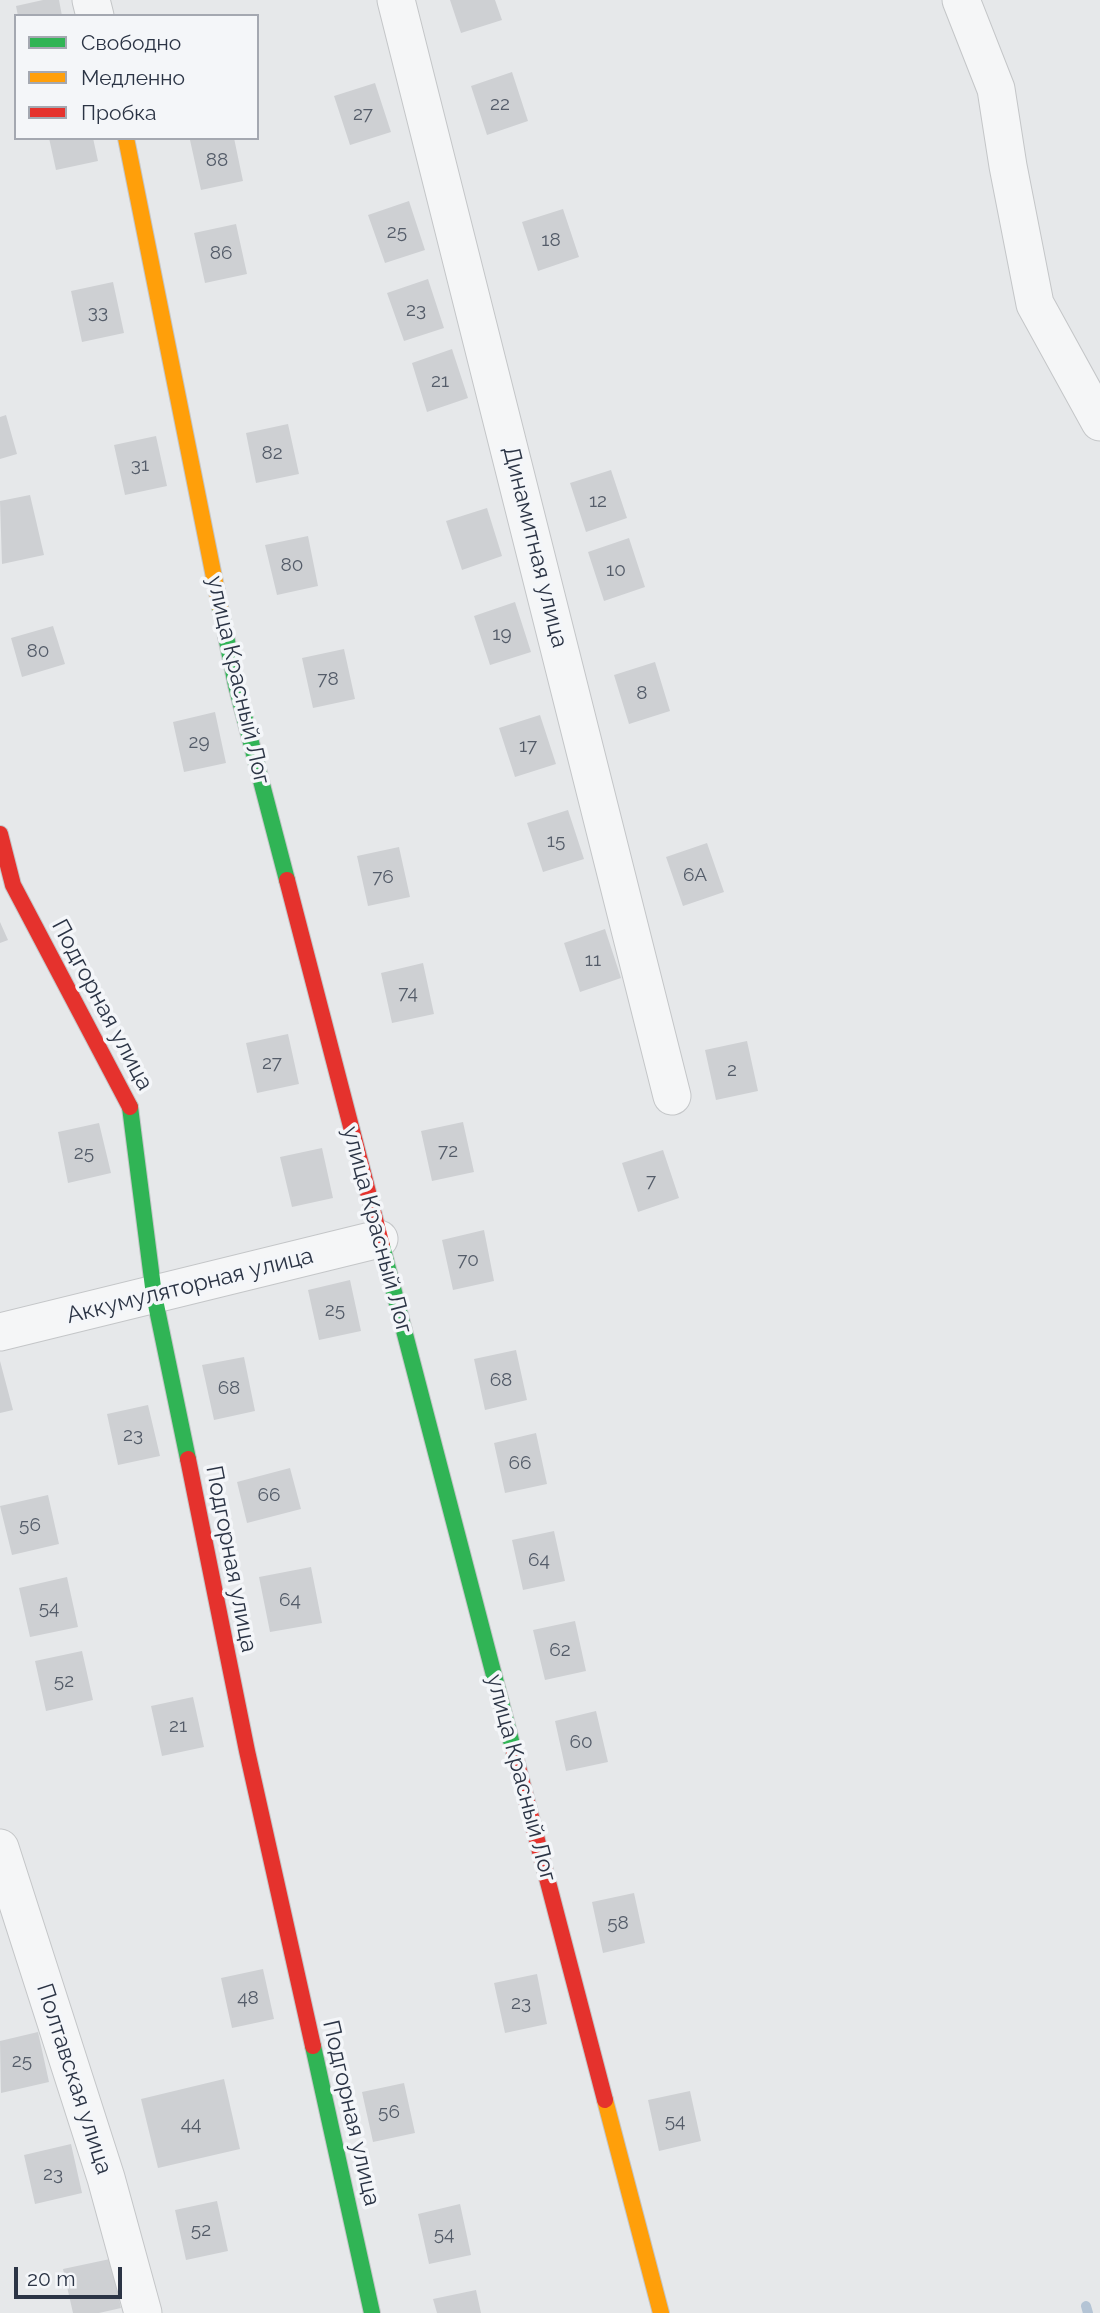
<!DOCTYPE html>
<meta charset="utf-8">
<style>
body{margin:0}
#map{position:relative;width:1100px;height:2313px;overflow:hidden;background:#e6e8ea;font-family:Raleway,sans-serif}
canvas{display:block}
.legend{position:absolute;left:14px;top:14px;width:245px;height:126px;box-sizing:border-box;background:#f4f6f9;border:2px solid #a4a8b1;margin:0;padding:9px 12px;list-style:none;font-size:21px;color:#2b3445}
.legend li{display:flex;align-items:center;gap:14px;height:35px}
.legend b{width:35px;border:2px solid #a4a8b1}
.scale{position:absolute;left:14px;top:2267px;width:108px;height:32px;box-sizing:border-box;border:4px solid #2b3445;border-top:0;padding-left:9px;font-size:21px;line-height:24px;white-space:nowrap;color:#2b3445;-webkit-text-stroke:5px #f4f6f9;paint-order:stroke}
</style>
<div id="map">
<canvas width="1100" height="2313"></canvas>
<ul class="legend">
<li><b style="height:9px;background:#30b455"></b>Свободно</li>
<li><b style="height:9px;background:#ff9f0a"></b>Медленно</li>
<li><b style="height:9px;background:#e5322d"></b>Пробка</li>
</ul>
<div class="scale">20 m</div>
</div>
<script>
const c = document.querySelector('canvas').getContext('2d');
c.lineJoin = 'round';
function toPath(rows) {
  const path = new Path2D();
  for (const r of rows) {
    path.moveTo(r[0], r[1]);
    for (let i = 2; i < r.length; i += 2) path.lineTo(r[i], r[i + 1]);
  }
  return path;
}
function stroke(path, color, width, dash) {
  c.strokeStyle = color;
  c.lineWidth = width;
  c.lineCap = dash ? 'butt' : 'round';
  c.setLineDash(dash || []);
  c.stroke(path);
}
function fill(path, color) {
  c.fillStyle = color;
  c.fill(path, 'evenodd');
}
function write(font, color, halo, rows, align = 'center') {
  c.font = font + ' Raleway,sans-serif';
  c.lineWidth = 7;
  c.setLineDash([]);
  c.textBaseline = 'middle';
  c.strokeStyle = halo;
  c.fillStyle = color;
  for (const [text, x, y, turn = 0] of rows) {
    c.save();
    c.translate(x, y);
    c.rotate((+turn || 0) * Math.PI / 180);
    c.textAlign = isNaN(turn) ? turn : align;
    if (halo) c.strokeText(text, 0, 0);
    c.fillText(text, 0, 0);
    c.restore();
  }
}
stroke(toPath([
 [1086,2306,1088,2313]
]), '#b4c4d5', 10);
fill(toPath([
 [43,0,59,0,62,16,18,16,16,6],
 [450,0,495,0,502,20,461,33],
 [512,72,528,121,487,135,471,86],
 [375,83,391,132,350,145,334,96],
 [49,138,93,138,98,161,56,170],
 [198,138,234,138,243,181,201,190,190,140],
 [409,201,425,250,385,263,368,215],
 [563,209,579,257,538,271,522,222],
 [236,224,247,274,205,283,194,233],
 [428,279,444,328,404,341,387,293],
 [113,282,124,333,82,342,71,291],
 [452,349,468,398,427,412,412,363],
 [6,415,17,454,0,459,0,417],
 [288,424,299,474,256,483,246,433],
 [156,436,167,486,125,495,114,445],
 [611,470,627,518,586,532,570,483],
 [30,495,44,555,2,564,0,501],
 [487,508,502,556,462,570,446,521],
 [308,536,318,586,277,595,265,545],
 [629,538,645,587,604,601,588,552],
 [515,602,531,652,490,665,474,616],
 [53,626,65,664,22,677,11,638],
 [344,649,355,699,313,708,302,658],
 [655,662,670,711,629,724,614,675],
 [215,712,226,763,184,772,173,722],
 [540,715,556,764,515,777,499,728],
 [568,810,584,859,543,872,527,823],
 [707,843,724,892,683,906,666,857],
 [399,847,410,897,368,906,357,856],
 [0,922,8,940,0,943],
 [605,929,621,978,580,992,564,943],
 [423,963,434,1014,392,1023,381,973],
 [288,1034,299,1084,257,1093,246,1043],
 [747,1041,758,1091,716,1100,705,1050],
 [463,1122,474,1172,432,1181,421,1131],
 [99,1123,111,1173,68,1183,58,1132],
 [322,1148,333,1198,292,1207,280,1157],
 [663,1150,679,1198,638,1212,622,1163],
 [484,1230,494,1281,453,1290,442,1240],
 [350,1280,361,1331,319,1340,308,1290],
 [516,1350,527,1400,485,1410,474,1359],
 [244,1357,255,1411,214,1420,202,1365],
 [0,1361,13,1410,0,1413],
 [148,1405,160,1456,118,1465,107,1414],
 [536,1433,547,1484,505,1493,494,1443],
 [290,1468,301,1509,247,1523,237,1482],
 [48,1495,59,1544,12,1555,0,1506],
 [554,1531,565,1581,523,1590,512,1540],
 [311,1567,322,1623,270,1632,259,1577],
 [67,1577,78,1627,30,1637,19,1588],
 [575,1621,586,1671,545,1680,533,1630],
 [82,1651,93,1700,46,1711,35,1661],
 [193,1697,204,1747,162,1756,151,1706],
 [596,1711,608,1762,566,1771,555,1721],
 [634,1893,645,1943,603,1953,592,1902],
 [263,1969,274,2019,232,2028,221,1978],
 [537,1974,547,2024,505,2033,494,1983],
 [38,2032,49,2082,1,2093,0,2041],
 [224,2079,240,2149,158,2168,141,2099],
 [404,2083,415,2133,373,2142,362,2092],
 [690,2091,701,2141,659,2151,648,2100],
 [71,2144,82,2193,35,2204,24,2155],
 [217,2201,228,2251,186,2260,175,2210],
 [460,2204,471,2255,429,2264,418,2214],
 [110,2259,121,2308,99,2313,73,2313,63,2269],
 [476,2290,481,2313,437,2313,433,2299]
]), '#ced0d3');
const street = toPath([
 [91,0,95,16],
 [396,0,672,1096],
 [961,0,996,89,1008,166,1035,304,1100,422],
 [0,1332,379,1239],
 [0,1848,106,2178,143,2313]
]);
const fast = toPath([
 [220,607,236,685,287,880],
 [130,1107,154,1295,188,1459],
 [382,1246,514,1752],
 [313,2046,372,2313]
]);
const slow = toPath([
 [126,138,220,607],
 [605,2100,661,2313]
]);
const jam = toPath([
 [0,834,13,885,130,1107],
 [287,880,382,1246],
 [188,1459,247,1751,313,2046],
 [514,1752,605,2100]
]);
stroke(street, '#c4c6c8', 39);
stroke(fast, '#c4c6c8', 18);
stroke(slow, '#c4c6c8', 18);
stroke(jam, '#c4c6c8', 18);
stroke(street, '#f5f6f7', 37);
stroke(fast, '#30b455', 16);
stroke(slow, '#ff9f0a', 16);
stroke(jam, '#e5322d', 16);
write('19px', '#545c69', null, [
 ["22",500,104],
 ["27",363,114],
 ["88",217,160],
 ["25",397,232],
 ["18",551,240],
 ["86",221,253],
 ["23",416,310],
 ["33",98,312],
 ["21",440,381],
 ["82",272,453],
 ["31",140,465],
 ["12",598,501],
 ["80",292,565],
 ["10",616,570],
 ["19",502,634],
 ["80",38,651],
 ["78",328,679],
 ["8",642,693],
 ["29",199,742],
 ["17",528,746],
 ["15",556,841],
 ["6А",695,875],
 ["76",383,877],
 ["11",593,960],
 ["74",408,993],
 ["27",272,1063],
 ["2",732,1070],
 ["72",448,1151],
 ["25",84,1153],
 ["7",651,1181],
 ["70",468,1260],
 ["25",335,1310],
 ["68",501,1380],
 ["68",229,1388],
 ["23",133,1435],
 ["66",520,1463],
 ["66",269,1495],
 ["56",30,1525],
 ["64",539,1560],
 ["64",290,1600],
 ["54",49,1608],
 ["62",560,1650],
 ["52",64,1681],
 ["21",178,1726],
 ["60",581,1742],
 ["58",618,1923],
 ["48",248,1998],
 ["23",521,2003],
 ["25",22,2061],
 ["56",389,2112],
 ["54",675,2121],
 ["44",191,2124],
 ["23",53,2174],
 ["52",201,2230],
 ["54",444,2234]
]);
write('23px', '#2b3445', '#f4f6f9', [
 ["Динамитная улица",535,547,76],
 ["улица Красный Лог",238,680,77],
 ["Подгорная улица",102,1005,62],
 ["улица Красный Лог",377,1230,75],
 ["Аккумуляторная улица",190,1286,-14],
 ["Подгорная улица",231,1559,79],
 ["улица Красный Лог",521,1778,75],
 ["Полтавская улица",74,2079,72],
 ["Подгорная улица",351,2113,77]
]);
</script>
